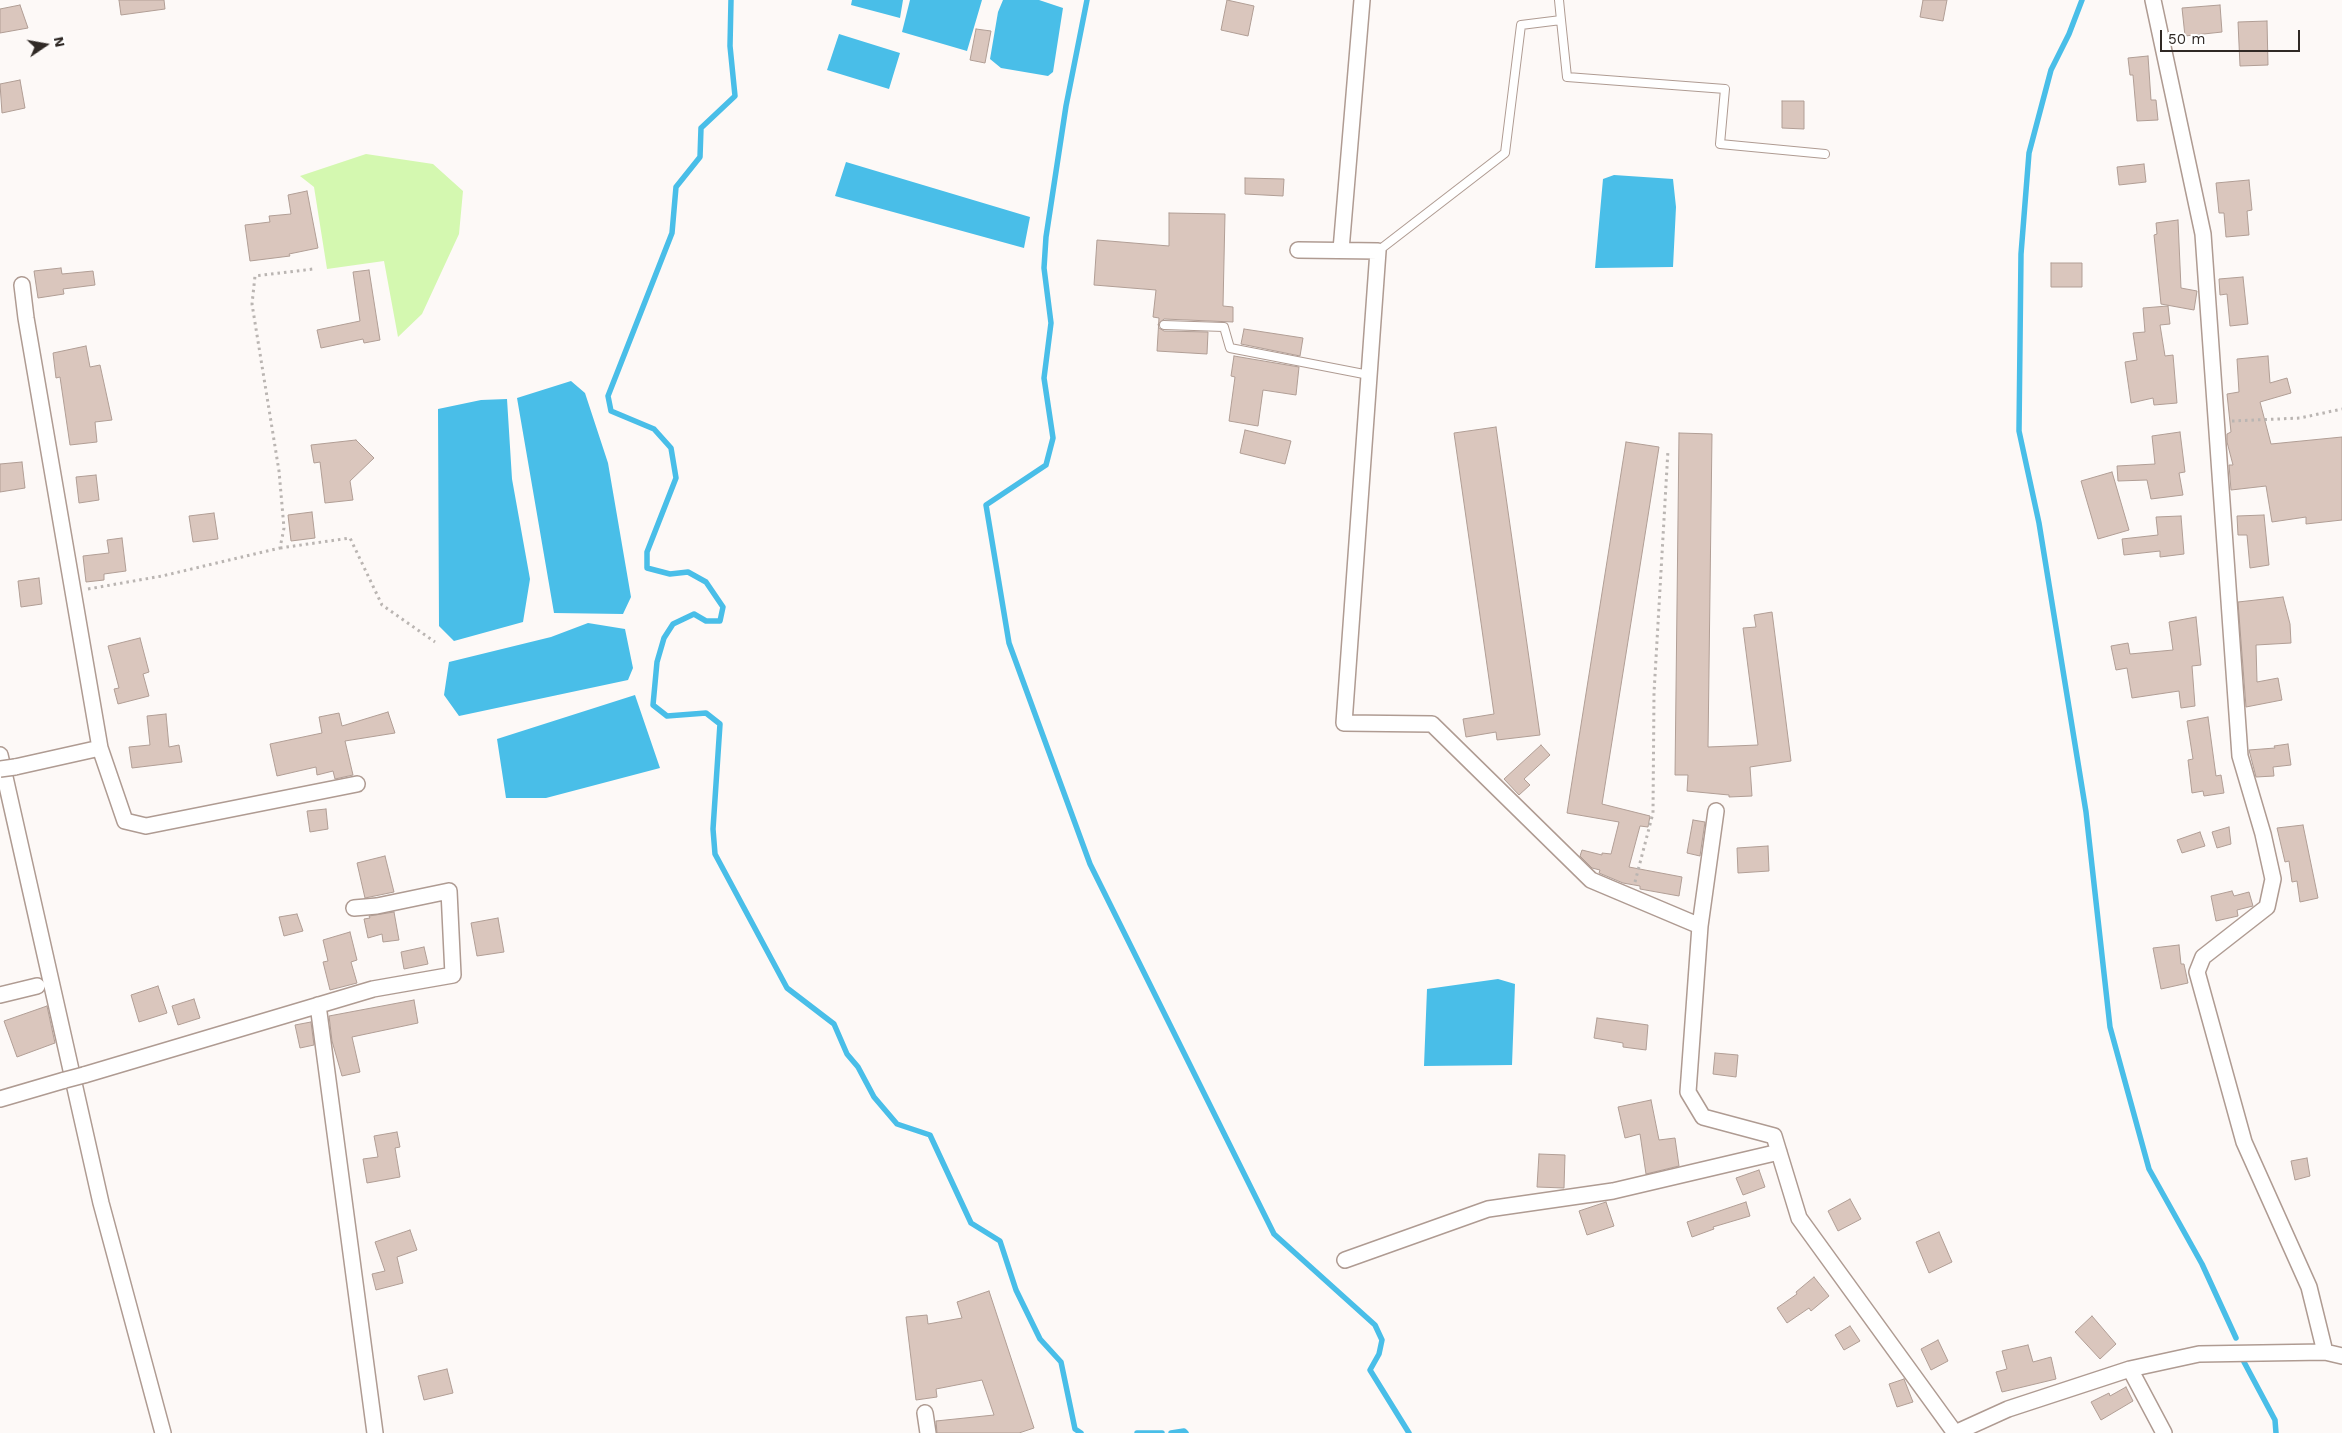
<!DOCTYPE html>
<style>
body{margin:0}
#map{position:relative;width:2342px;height:1433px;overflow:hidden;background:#fdf9f7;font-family:"Work Sans",sans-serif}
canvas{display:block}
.north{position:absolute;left:20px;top:20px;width:50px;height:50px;-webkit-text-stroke:4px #fff;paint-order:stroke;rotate:78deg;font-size:14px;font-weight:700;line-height:20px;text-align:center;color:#302925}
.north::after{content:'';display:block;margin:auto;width:18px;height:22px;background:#302925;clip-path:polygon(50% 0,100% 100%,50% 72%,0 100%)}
.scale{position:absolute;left:2160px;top:30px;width:140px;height:22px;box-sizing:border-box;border:2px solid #302925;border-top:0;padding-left:6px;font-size:15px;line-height:18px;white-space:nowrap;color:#302925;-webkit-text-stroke:4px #fff;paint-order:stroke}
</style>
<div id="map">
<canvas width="2342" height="1433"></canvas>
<div class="north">N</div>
<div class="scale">50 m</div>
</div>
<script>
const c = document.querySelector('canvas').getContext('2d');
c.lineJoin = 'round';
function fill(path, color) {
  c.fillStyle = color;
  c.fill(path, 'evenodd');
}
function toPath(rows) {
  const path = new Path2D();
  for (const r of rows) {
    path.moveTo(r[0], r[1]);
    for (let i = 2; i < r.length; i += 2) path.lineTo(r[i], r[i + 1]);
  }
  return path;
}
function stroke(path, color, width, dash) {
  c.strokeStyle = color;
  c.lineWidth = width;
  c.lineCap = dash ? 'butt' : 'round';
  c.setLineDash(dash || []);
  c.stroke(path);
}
fill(toPath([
 [366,154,433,164,463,191,459,234,422,314,398,337,384,261,327,269,314,187,300,176]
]), '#d4f8b0');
fill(toPath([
 [852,0,903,0,900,18,851,5],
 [910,0,982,0,967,51,902,32],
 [1003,0,1039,0,1063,8,1053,72,1048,76,1001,68,990,59,998,12],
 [839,34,900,53,889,89,827,70],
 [846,162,1030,217,1024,248,835,196],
 [1614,175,1673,179,1676,207,1673,267,1595,268,1603,179],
 [571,381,585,393,608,463,631,597,623,614,554,613,517,398],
 [507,399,512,479,530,579,523,622,454,641,439,626,438,409,481,400],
 [588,623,625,629,633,668,628,680,459,716,444,695,449,662,551,637],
 [635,695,660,768,546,798,506,798,497,739],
 [1498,979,1515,984,1512,1065,1424,1066,1427,989]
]), '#49bee8');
stroke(toPath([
 [731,0,730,46,735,96,701,128,700,157,676,187,672,233,608,396,611,411,654,429,671,448,676,478,647,552,647,568,670,574,688,572,706,582,723,607,720,621,706,621,694,614,673,624,664,638,657,662,653,705,667,716,706,713,720,724,713,829,715,854,787,988,834,1024,847,1054,858,1067,874,1097,897,1124,930,1135,971,1223,1000,1241,1016,1290,1040,1339,1061,1362,1075,1429,1081,1433],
 [1087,0,1066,106,1046,237,1044,268,1051,323,1044,378,1053,438,1046,465,986,505,1009,643,1090,864,1274,1234,1375,1325,1382,1340,1379,1354,1370,1370,1409,1433],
 [2082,0,2069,34,2051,70,2029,153,2021,254,2019,431,2039,523,2086,812,2110,1027,2149,1169,2202,1264,2236,1338],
 [2244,1362,2275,1420,2276,1433],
 [1137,1433,1162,1433],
 [1171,1433,1184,1431,1186,1433]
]), '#49bee8', 5.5);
const building = toPath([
 [119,0,164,0,165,9,121,15,119,0],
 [1227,0,1254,6,1248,36,1221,30,1227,0],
 [1923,0,1947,0,1943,21,1920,17,1923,0],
 [20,5,28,28,0,33,0,9,20,5],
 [2220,5,2222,32,2185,36,2182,8,2220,5],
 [2267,21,2268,65,2240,66,2238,22,2267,21],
 [976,29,991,31,985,63,970,60,976,29],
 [2148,56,2151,100,2156,100,2158,120,2137,121,2133,75,2130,75,2128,58,2148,56],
 [20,80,25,108,2,113,0,84,20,80],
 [1782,101,1804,101,1804,129,1782,128,1782,101],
 [2144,164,2146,182,2119,185,2117,167,2144,164],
 [1245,178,1284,179,1283,196,1245,194,1245,178],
 [2249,180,2252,210,2247,211,2249,235,2226,237,2224,213,2219,213,2216,183,2249,180],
 [307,191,318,248,289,254,290,256,250,261,245,225,270,222,269,216,291,214,288,195,307,191],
 [1169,213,1225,214,1223,306,1233,307,1233,322,1164,319,1158,324,1159,328,1164,331,1208,332,1207,354,1157,351,1159,318,1153,317,1156,290,1094,285,1097,240,1169,246,1169,213],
 [2178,220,2181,288,2197,291,2194,310,2161,304,2154,235,2157,234,2156,223,2178,220],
 [2051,263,2082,263,2082,287,2051,287,2051,263],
 [61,268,62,274,93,271,95,285,63,289,64,294,38,298,34,271,61,268],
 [369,270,380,340,364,343,363,339,321,348,317,330,360,321,353,272,369,270],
 [2243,277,2248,324,2230,326,2227,294,2220,295,2219,279,2243,277],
 [2168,306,2170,324,2160,325,2165,356,2173,355,2177,403,2154,405,2153,398,2131,403,2125,362,2137,360,2133,333,2145,332,2143,308,2168,306],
 [1244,329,1303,338,1300,356,1241,344,1244,329],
 [86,346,90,367,100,365,112,420,95,422,97,442,70,445,60,377,56,378,53,353,86,346],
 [1234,356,1299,367,1296,395,1263,390,1258,426,1229,421,1235,377,1231,376,1234,356],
 [2268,356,2270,383,2287,378,2291,393,2260,402,2271,444,2342,437,2342,520,2306,524,2306,517,2272,522,2266,486,2231,490,2229,465,2233,465,2227,442,2227,434,2231,432,2227,394,2239,392,2237,359,2268,356],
 [1496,427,1540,735,1497,740,1496,732,1466,737,1463,719,1494,714,1454,433,1496,427],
 [1245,430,1291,441,1285,464,1240,453,1245,430],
 [2180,432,2185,472,2179,473,2183,495,2151,499,2147,480,2118,481,2117,466,2155,464,2152,436,2180,432],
 [1679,433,1712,434,1708,747,1758,745,1743,628,1756,627,1754,615,1772,612,1791,761,1750,767,1752,796,1729,797,1729,795,1687,791,1688,775,1675,775,1679,433],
 [356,440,374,458,350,481,353,500,325,503,320,462,314,463,311,445,356,440],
 [1626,442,1659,447,1602,804,1650,816,1648,827,1640,826,1629,867,1682,877,1679,896,1640,889,1640,886,1623,883,1599,873,1600,870,1592,868,1580,856,1582,850,1602,855,1602,853,1611,854,1619,822,1567,813,1626,442],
 [22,462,25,488,0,492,0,464,22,462],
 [2112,472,2129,530,2098,539,2081,481,2112,472],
 [96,475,99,500,79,503,76,477,96,475],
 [312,512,315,538,291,541,288,515,312,512],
 [214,513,218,539,193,542,189,516,214,513],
 [2264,515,2269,565,2250,568,2247,535,2238,535,2237,516,2264,515],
 [2181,516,2184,554,2160,557,2160,551,2124,555,2122,539,2158,535,2156,517,2181,516],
 [122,538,126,571,104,574,104,580,86,582,83,556,109,553,107,540,122,538],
 [39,578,42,604,21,607,18,581,39,578],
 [2283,597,2290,624,2291,643,2256,645,2257,682,2278,678,2282,700,2246,707,2238,602,2283,597],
 [2196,617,2201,665,2192,666,2195,706,2181,708,2179,691,2132,698,2127,668,2116,670,2111,646,2128,643,2130,654,2173,650,2169,622,2196,617],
 [140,638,149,672,143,674,149,696,118,704,114,689,119,688,108,646,140,638],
 [388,712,395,733,345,741,353,775,335,779,333,771,317,775,316,767,277,776,270,744,322,733,319,717,339,713,342,726,388,712],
 [166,714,169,747,179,745,182,762,132,768,129,747,150,745,147,716,166,714],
 [2208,717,2216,776,2221,775,2224,793,2204,796,2203,791,2192,793,2188,760,2193,759,2187,721,2208,717],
 [2288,744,2291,765,2273,767,2274,776,2256,777,2249,750,2275,748,2274,746,2288,744],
 [1541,745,1550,755,1524,779,1530,785,1519,795,1504,779,1541,745],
 [326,809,328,829,310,832,307,811,326,809],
 [1693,820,1705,822,1700,856,1687,853,1693,820],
 [2303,825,2318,898,2300,902,2297,881,2292,882,2289,861,2285,862,2277,828,2303,825],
 [2229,827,2231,844,2217,848,2212,832,2229,827],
 [2200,832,2205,846,2182,853,2177,840,2200,832],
 [1768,846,1769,871,1738,873,1737,848,1768,846],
 [385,856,394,892,365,898,357,863,385,856],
 [2232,891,2234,896,2249,892,2253,906,2237,910,2238,916,2216,921,2211,896,2232,891],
 [394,912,399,940,383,942,382,934,368,938,364,919,370,918,369,916,394,912],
 [297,914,303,931,284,936,279,917,297,914],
 [498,918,504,952,477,956,471,923,498,918],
 [350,932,357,960,351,962,357,983,330,990,323,962,328,961,323,940,350,932],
 [2179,945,2181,964,2184,964,2188,983,2161,989,2153,948,2179,945],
 [424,947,428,964,404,969,401,952,424,947],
 [158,986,167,1013,139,1022,131,995,158,986],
 [194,999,200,1018,178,1025,172,1006,194,999],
 [414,1000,418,1023,352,1037,360,1072,342,1076,332,1041,329,1016,414,1000],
 [47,1006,55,1043,17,1057,4,1021,47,1006],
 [1597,1018,1648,1025,1646,1050,1623,1047,1623,1043,1594,1038,1597,1018],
 [311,1022,314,1045,300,1048,295,1025,311,1022],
 [1715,1053,1738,1055,1736,1077,1713,1074,1715,1053],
 [1651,1100,1659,1140,1675,1138,1679,1166,1646,1174,1640,1134,1625,1138,1618,1107,1651,1100],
 [397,1132,400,1147,395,1148,400,1177,367,1183,363,1159,378,1157,374,1136,397,1132],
 [1539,1154,1565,1155,1564,1188,1537,1187,1539,1154],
 [2307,1158,2310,1176,2295,1180,2291,1161,2307,1158],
 [1759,1170,1765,1187,1743,1195,1736,1178,1759,1170],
 [1850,1199,1861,1219,1838,1231,1828,1211,1850,1199],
 [1606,1202,1614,1226,1587,1235,1579,1211,1606,1202],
 [1746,1202,1750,1216,1713,1227,1714,1229,1692,1237,1687,1222,1746,1202],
 [410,1230,417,1250,397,1257,403,1283,376,1290,372,1274,385,1271,375,1242,410,1230],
 [1939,1232,1952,1262,1929,1273,1916,1242,1939,1232],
 [1814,1277,1829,1296,1811,1311,1809,1308,1787,1323,1777,1308,1797,1294,1796,1292,1814,1277],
 [989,1291,1034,1428,1019,1433,937,1433,936,1421,994,1415,982,1380,936,1389,937,1397,916,1400,906,1317,927,1315,928,1324,962,1318,957,1302,989,1291],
 [2092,1316,2116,1344,2100,1359,2075,1332,2092,1316],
 [1850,1326,1860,1341,1844,1350,1835,1335,1850,1326],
 [1938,1340,1948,1361,1931,1370,1921,1349,1938,1340],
 [2028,1345,2033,1362,2051,1357,2056,1379,2002,1392,1996,1372,2007,1369,2002,1351,2028,1345],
 [447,1369,453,1393,424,1400,418,1376,447,1369],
 [1904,1379,1913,1402,1897,1407,1889,1384,1904,1379],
 [2126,1387,2133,1401,2101,1420,2091,1402,2109,1393,2110,1396,2126,1387]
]);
fill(building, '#dac6bd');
stroke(building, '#b19e95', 1);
const lane = toPath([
 [1561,20,1567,77,1725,89,1720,144,1825,154],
 [1378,251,1505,153,1521,25,1561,20,1559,0],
 [1164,325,1224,327,1230,348,1369,375]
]);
const street = toPath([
 [2153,0,2203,234,2240,756,2263,834,2273,879,2267,907,2203,957,2197,972,2244,1142,2309,1287,2325,1352],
 [1298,250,1378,251,1344,723,1432,724,1591,880,1700,926],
 [1341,250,1362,0],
 [100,748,125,821,146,826,357,784],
 [0,755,101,1203,163,1433],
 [15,767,100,748,26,318,22,285],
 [1716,811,1700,926,1688,1092,1703,1117,1774,1136,1799,1218,1955,1433],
 [0,995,37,986],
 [318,1005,375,1433],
 [84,1075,373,989,453,975,449,891,377,906,354,908],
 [0,1099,65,1080],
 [1345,1260,1488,1209,1613,1191,1779,1152],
 [2130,1369,2164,1433],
 [925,1413,928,1433],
 [1955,1433,2008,1409,2130,1369,2199,1354,2325,1352,2342,1356]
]);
stroke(lane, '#af9b92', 10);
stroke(street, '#af9b92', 18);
stroke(toPath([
 [2232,421,2300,418,2342,409],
 [280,548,350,538,382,605,435,642],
 [88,589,162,576,280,548,284,528,279,471,252,304,255,276,313,269],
 [1635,882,1653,813,1654,693,1668,450]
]), '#bab5b2', 3, [2.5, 4]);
stroke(lane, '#fff', 8);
stroke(street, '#fff', 15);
const streetBridge = toPath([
 [0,769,15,767],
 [65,1080,84,1075]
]);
stroke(streetBridge, '#af9b92', 18, []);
stroke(streetBridge, '#fff', 15);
</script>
